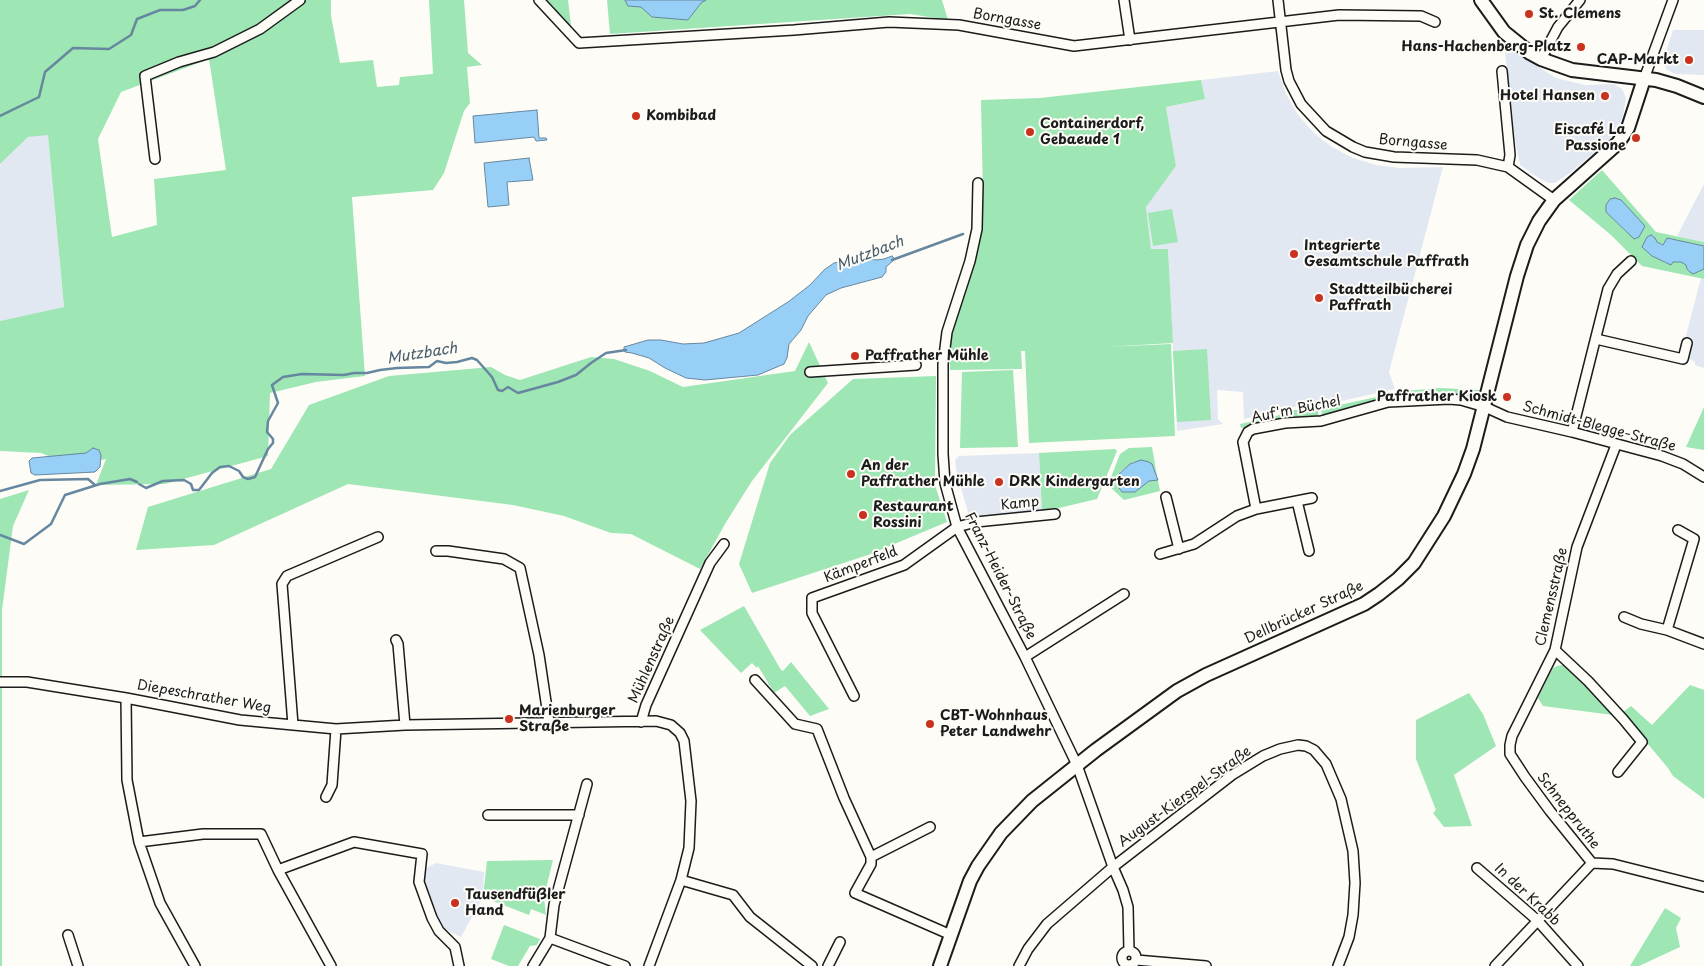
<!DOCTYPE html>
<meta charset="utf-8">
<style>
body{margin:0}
canvas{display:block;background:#fdfcf7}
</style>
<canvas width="1704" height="966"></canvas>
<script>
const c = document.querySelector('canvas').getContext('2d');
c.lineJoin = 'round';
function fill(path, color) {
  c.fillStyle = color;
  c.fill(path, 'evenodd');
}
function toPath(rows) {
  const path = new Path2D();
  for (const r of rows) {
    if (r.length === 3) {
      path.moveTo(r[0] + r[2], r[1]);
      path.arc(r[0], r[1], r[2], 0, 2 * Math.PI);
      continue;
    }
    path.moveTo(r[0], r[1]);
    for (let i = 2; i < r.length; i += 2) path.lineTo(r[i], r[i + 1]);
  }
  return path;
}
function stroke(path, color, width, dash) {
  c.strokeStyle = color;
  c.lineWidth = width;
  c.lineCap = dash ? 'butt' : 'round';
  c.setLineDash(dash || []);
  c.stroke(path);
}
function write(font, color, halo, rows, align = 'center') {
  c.font = font + ' "Playpen Sans",sans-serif';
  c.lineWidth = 4;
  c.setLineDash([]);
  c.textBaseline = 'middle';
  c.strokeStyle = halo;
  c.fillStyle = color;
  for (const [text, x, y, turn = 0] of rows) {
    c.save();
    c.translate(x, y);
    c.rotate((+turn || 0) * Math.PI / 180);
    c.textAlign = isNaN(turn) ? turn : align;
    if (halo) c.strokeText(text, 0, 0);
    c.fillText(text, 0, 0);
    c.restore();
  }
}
fill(toPath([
 [1673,30,1704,30,1704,75,1675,74,1666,69,1664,58],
 [1509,48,1556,78,1585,85,1614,84,1622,89,1626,98,1623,115,1620,124,1607,142,1570,173,1555,183,1549,183,1540,179,1520,165,1515,141,1505,53],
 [1278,71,1286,94,1298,115,1314,133,1332,147,1353,158,1376,165,1400,168,1443,167,1389,372,1395,389,1319,406,1289,407,1271,413,1244,419,1243,392,1217,390,1218,419,1223,424,1177,431,1168,249,1151,249,1146,206,1176,166,1166,107,1205,99,1201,80],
 [48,134,64,308,0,321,0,164,28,137],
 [1704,184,1704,242,1677,236],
 [1701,278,1704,279,1704,368,1695,365,1695,362,1687,358,1684,343],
 [1039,453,1042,512,970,519,957,475,955,460,959,456],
 [436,863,484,872,483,897,461,937,440,927,426,890,424,879,425,869]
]), '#e2e8f2');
fill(toPath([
 [0,0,331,0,331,16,340,63,373,60,377,87,399,85,400,77,433,74,429,0,464,0,468,53,482,65,467,67,470,103,464,111,444,173,433,190,352,197,365,376,316,382,270,393,268,456,165,484,96,485,106,459,73,466,41,453,0,451,0,321,64,307,48,135,28,137,0,164],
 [209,59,226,170,154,179,157,225,112,237,98,139,121,92],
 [547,0,568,0,571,26],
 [607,0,625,0,628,6,641,7,688,20,701,3,706,0,942,0,948,20,910,14,610,34],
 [1201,80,1205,99,1166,107,1176,166,1146,207,1151,249,1168,249,1173,343,1104,347,1171,344,1175,436,1029,443,1025,351,1021,351,1022,369,950,370,950,347,954,322,980,228,983,196,981,100,1040,98],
 [1602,170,1656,232,1704,242,1704,246,1667,238,1664,245,1657,242,1652,256,1661,259,1665,263,1681,261,1686,265,1689,272,1704,269,1704,279,1642,266,1611,235,1569,200],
 [1615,198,1621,201,1645,227,1634,239,1606,212],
 [1172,209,1178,242,1153,246,1148,213],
 [809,342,828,383,752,481,725,524,700,569,631,534,611,533,564,516,513,505,348,484,214,545,136,550,148,507,271,469,309,405,389,376,491,367,505,375,520,380,591,357,614,359,650,371,683,387,795,371],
 [1207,349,1211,420,1177,422,1173,351],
 [1013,370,1018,447,960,448,962,372],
 [936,376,935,485,947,522,868,555,752,593,739,564,770,463,790,435,853,379],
 [1440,388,1480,390,1478,398,1473,399,1447,395,1323,418,1321,409,1404,391],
 [1704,407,1704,450,1686,447],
 [1294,410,1318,410,1319,418,1279,421,1241,428,1240,424,1273,417],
 [1152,447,1157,476,1133,462,1120,472,1117,485,1120,490,1135,492,1149,481,1154,479,1158,480,1160,491,1124,500,1108,485,1120,454,1129,448],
 [1115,449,1117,451,1097,499,1042,512,1039,453],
 [29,490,13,526,2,610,2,966,0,966,0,499],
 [744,606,781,670,783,671,791,662,829,709,810,716,785,686,774,693,758,666,757,668,752,663,741,673,700,630],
 [1563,665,1588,687,1613,715,1543,706,1538,698,1553,668,1557,666],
 [1690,685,1704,690,1704,799,1673,776,1668,768,1622,713,1631,706,1652,725],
 [1469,693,1483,714,1496,746,1454,775,1472,826,1444,827,1433,813,1436,810,1416,759,1416,720],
 [553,860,544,897,546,915,531,909,529,915,483,897,487,861],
 [1665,908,1681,918,1676,928,1680,947,1639,966,1630,966],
 [504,925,540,939,537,945,530,946,518,966,509,966,491,959]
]), '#9ee6b4');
const water = toPath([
 [625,0,706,0,701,3,688,20,652,17,641,7,628,6,625,0],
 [537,110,539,138,546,138,547,140,536,141,534,137,475,143,473,116,537,110],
 [529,158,533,180,507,182,509,205,488,207,484,163,529,158],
 [1615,198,1621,200,1645,226,1639,237,1634,239,1606,212,1606,205,1610,199,1615,198],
 [1651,235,1655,238,1657,242,1663,245,1667,238,1704,246,1704,269,1693,274,1690,272,1687,269,1686,265,1681,262,1673,262,1671,265,1652,256,1642,247,1647,237,1651,235],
 [892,256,895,259,886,267,886,272,882,277,841,288,826,295,808,316,801,330,789,344,787,358,784,364,758,375,705,380,686,378,665,368,649,358,632,353,625,352,624,350,624,347,648,340,661,340,683,344,704,343,739,333,788,302,810,285,824,270,834,263,863,257,876,260,884,259,892,256],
 [93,448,99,450,101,455,100,467,95,472,35,475,31,473,29,461,32,458,86,453,93,448],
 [1141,460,1149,462,1152,464,1158,480,1149,481,1135,492,1122,492,1117,485,1118,475,1130,464,1141,460]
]);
fill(water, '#98cff7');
stroke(water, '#66879f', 1);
stroke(toPath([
 [0,116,39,97,45,72,73,48,109,49,131,35,137,19,160,10,183,10,195,6,200,0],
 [892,260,963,234],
 [139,484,146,488,163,481,184,480,191,484,193,490,199,490,212,473,220,467,229,466,239,471,243,477,248,479,255,477,268,449,273,443,273,439,267,432,268,421,278,403,272,385,283,377,302,374,344,375,354,373,367,373,380,370,397,368,429,367,437,361,446,363,457,362,472,358,477,360,492,377,498,390,502,391,508,387,518,393,558,382,576,375,591,363,606,353,626,350],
 [0,491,40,480,88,479,95,485],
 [0,535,24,544,51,524,65,495,100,484,130,479,137,482]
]), '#66879f', 2.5);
const minor = toPath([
 [539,0,579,43,794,30,889,22,959,25,1074,46,1339,15,1421,16,1435,22],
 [1124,0,1130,40],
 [1278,0,1286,70,1289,81,1301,104,1326,131,1353,147,1365,152,1394,157,1477,160,1508,167,1554,200],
 [1541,59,1558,27,1580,0],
 [1502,71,1510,155,1508,167],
 [1644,79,1673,0],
 [155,159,145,76,179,62,214,52,260,29,300,0],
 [978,183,977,229,970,261,947,332,943,364,943,454,945,483,957,527,1025,657,1077,765,1113,867,1123,890,1128,907,1129,951],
 [1596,339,1683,359,1687,343],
 [810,372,916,365],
 [1572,432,1608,289,1617,274,1631,261],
 [1616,445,1577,547,1555,650,1512,736,1510,745,1510,754,1525,777,1550,811,1592,863,1613,864,1704,887],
 [1166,497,1179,549],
 [1312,498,1256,509,1243,442,1248,432,1253,429,1285,423,1321,421,1388,402,1449,399,1461,400,1485,407,1507,417,1572,432,1662,456,1683,464,1704,477],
 [1297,501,1309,551],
 [436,551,448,551,504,559,520,568,539,655,549,722],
 [1160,554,1194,544,1237,516,1256,509],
 [1624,617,1641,624,1667,630,1704,644],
 [1667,630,1694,539,1678,530],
 [396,640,398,644,405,725],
 [1555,650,1588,681,1623,719,1642,742,1618,772],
 [1025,657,1124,594],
 [755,680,795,724,817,729,844,798,871,857,871,864,855,893,951,935],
 [0,682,27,682,126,698,240,720,336,729,405,725,656,721,671,725,680,733,684,741,691,801,689,848,681,880,649,966],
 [854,696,812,613,812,598,904,565,957,527,976,522,1055,514],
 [126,698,127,780,139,842,160,903,195,966],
 [641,722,646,705,710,563,724,544],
 [293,725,282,584,287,576,378,537],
 [326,797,332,785,336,729],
 [488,815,579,815],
 [139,842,203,834,261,834,278,870,331,966],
 [871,857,930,827],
 [1477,868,1537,920,1578,966],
 [278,870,354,842,422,854,419,882,432,918,439,931,455,947,459,966],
 [681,880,733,895,750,917,812,966],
 [68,935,78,966],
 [550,938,625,966],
 [1129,958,7],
 [1136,960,1206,966],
 [533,966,550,938,554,905,587,784],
 [828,966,840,942],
 [1019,966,1028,949,1047,924,1113,867,1232,775,1263,756,1280,749,1298,745,1306,746,1314,750,1326,764,1341,799,1353,851,1355,883,1353,915,1349,937,1338,966],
 [1495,966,1592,863]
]);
const secondary = toPath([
 [1481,0,1504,32,1530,53,1541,59,1572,70,1656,80,1677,86,1704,97],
 [940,966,970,881,978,866,1001,833,1032,801,1096,750,1177,691,1206,675,1364,604,1379,594,1398,579,1414,563,1444,516,1464,474,1473,449,1517,276,1527,245,1539,221,1554,200,1618,143,1628,128,1644,79]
]);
stroke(minor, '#1c1c1c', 12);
stroke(secondary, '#1c1c1c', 16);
stroke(minor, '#fdfcf7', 9);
stroke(secondary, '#fdfcf7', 12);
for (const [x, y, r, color] of [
 [1529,14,5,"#c8321e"],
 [1581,47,5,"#c8321e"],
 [1689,60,5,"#c8321e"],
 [1605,96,5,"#c8321e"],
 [636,116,5,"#c8321e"],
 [1030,132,5,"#c8321e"],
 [1636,138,5,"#c8321e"],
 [1294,254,5,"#c8321e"],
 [1319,298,5,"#c8321e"],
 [855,356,5,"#c8321e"],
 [1507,397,5,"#c8321e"],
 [851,474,5,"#c8321e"],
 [999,482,5,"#c8321e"],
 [863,515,5,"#c8321e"],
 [509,719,5,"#c8321e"],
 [930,724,5,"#c8321e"],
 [455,903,5,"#c8321e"]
]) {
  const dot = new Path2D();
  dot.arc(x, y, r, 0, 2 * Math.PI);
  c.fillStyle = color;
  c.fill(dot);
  stroke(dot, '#fdfcf7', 2);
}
write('bold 14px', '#1c1c1c', '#fdfcf7', [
 ["St. Clemens",1539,14],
 ["Hans-Hachenberg-Platz",1571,47,"right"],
 ["CAP-Markt",1679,60,"right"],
 ["Hotel Hansen",1595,96,"right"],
 ["Kombibad",646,116],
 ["Containerdorf,",1040,124],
 ["Gebaeude 1",1040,140],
 ["Eiscafé La",1626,130,"right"],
 ["Passione",1626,146,"right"],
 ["Integrierte",1304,246],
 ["Gesamtschule Paffrath",1304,262],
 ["Stadtteilbücherei",1329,290],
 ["Paffrath",1329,306],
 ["Paffrather Mühle",865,356],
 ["Paffrather Kiosk",1497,397,"right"],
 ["An der",861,466],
 ["Paffrather Mühle",861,482],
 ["DRK Kindergarten",1009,482],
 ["Restaurant",873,507],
 ["Rossini",873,523],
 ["Marienburger",519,711],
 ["Straße",519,727],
 ["CBT-Wohnhaus",940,716],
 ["Peter Landwehr",940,732],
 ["Tausendfüßler",465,895],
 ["Hand",465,911]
], 'left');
write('14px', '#1c1c1c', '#fdfcf7', [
 ["Borngasse",1007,20,10],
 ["Borngasse",1413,143,5],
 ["Auf'm Büchel",1296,410,-11],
 ["Schmidt-Blegge-Straße",1599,427,15],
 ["Kamp",1020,504,-6],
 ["Kämperfeld",861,565,-21],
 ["Franz-Heider-Straße",1000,576,63],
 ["Clemensstraße",1552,597,-77],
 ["Dellbrücker Straße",1304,613,-25],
 ["Mühlenstraße",652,660,-66],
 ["Diepeschrather Weg",204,697,10],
 ["August-Kierspel-Straße",1185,797,-36],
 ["Schneppruthe",1568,811,52],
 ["In der Krabb",1527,895,43]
]);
write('italic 15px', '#475b69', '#fdfcf7', [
 ["Mutzbach",870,254,-21],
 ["Mutzbach",422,354,-9]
]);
</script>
